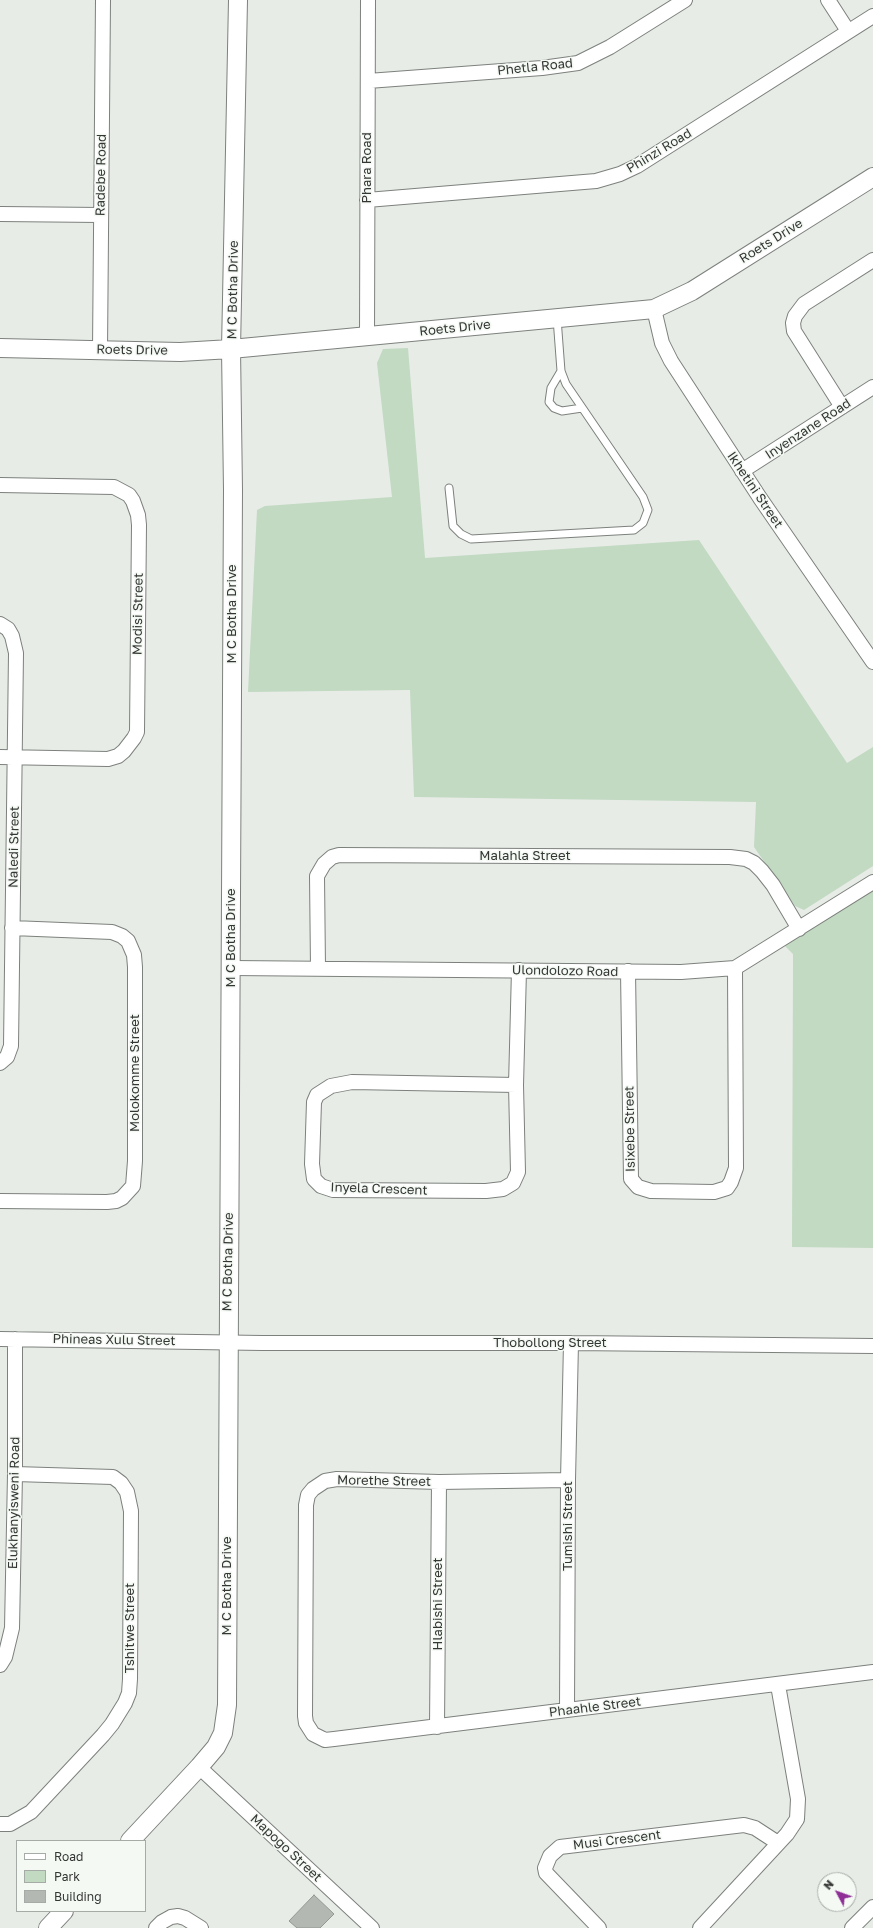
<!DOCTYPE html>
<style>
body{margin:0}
#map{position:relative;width:873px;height:1928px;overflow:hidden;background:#e7ece7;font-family:"Golos Text",sans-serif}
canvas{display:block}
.legend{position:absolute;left:16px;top:1840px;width:130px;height:72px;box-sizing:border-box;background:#f4f9f4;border:1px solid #a7aba7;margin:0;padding:5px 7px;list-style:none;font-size:12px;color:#343634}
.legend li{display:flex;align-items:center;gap:8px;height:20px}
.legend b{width:20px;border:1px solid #a7aba7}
.north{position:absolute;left:817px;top:1872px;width:40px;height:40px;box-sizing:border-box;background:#f4f9f4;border:1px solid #a7aba7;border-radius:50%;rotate:311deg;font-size:11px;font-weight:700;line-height:16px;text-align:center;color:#343634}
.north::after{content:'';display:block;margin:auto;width:14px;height:18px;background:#8f2e96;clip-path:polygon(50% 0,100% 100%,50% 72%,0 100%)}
</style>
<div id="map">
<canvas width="873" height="1928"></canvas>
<ul class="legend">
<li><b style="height:5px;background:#fff"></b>Road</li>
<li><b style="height:11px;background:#c2d9c2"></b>Park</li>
<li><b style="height:11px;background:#b3b8b3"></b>Building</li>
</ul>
<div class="north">N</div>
</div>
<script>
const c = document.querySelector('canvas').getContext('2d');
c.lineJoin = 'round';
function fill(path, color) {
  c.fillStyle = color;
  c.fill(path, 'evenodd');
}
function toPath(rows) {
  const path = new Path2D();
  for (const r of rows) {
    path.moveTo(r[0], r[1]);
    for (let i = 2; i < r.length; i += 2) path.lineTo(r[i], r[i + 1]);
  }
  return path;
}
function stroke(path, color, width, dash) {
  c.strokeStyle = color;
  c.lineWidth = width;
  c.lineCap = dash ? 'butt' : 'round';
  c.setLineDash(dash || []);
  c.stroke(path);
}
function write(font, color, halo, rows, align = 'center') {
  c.font = font + ' "Golos Text",sans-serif';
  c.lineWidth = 3;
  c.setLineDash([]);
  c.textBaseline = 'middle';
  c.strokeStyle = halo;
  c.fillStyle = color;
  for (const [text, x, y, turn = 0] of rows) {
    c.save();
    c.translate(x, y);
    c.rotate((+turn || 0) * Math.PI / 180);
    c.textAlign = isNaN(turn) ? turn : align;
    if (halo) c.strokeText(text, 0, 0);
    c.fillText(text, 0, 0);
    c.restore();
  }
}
fill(toPath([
 [408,348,425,558,699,540,847,763,873,747,873,866,804,910,795,906,754,847,756,802,414,797,410,690,248,692,257,510,265,506,392,497,377,363,383,349],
 [873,886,873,1248,792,1247,793,963,793,954,783,944]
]), '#c2d9c2');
const building = toPath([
 [314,1895,334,1914,320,1928,297,1928,289,1921,314,1895]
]);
fill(building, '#b3b8b3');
stroke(building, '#939893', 1);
const service = toPath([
 [561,371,551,388,549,402,554,408,562,411,582,408],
 [449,488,453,526,461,534,471,539,634,530,643,523,648,510,643,497,566,384,561,371,557,318]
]);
const minor = toPath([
 [828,0,848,31],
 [368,81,542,68,578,63,610,47,685,0],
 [367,200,596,181,620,174,637,166,873,16],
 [0,214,101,215],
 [654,309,662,343,671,361,760,498,873,662],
 [367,337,368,0],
 [100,350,103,0],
 [842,407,794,331,793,323,795,316,804,304,873,260],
 [742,471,873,387],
 [0,485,114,487,129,495,133,501,138,515,139,525,137,732,134,738,124,751,118,756,108,759,0,757],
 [0,624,8,629,12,636,16,653,11,1046,7,1057,0,1063],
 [232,968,681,972,735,968,873,882],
 [318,968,317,876,324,864,332,857,339,855,730,857,746,859,754,863,762,871,773,885,799,929],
 [628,971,631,1179,638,1187,651,1191,714,1192,727,1188,731,1182,736,1168,735,968],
 [516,1085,352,1082,331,1086,317,1095,314,1102,312,1164,314,1179,321,1186,333,1190,486,1191,503,1189,513,1183,518,1172,516,1085,519,970],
 [0,1201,107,1202,116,1201,122,1198,133,1186,135,1161,135,967,134,955,128,941,122,936,112,932,12,928],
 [0,1339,262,1343,571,1343,873,1346],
 [568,1480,439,1482,337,1479,325,1481,313,1489,308,1495,306,1505,305,1716,306,1723,313,1734,325,1740,334,1739,873,1672],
 [0,1665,5,1657,12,1628,15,1474,15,1339],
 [567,1710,568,1480,571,1343],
 [437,1727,439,1482],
 [199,1767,372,1928],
 [0,1824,10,1824,31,1812,103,1735,112,1724,125,1703,129,1693,130,1679,131,1511,127,1492,121,1483,113,1477,15,1474],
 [156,1928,162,1922,171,1917,178,1916,185,1918,201,1928],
 [599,1928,546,1873,545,1868,550,1856,560,1847,744,1825,755,1828,778,1843],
 [700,1928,787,1834,797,1819,798,1799,778,1685],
 [852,1928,873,1907]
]);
const tertiary = toPath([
 [0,348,180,352,231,349,654,309,692,291,873,177],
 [130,1841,199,1767,216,1747,223,1733,227,1705,233,490,231,349,238,0],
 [48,1928,64,1911]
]);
stroke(service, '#7d817d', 9);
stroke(minor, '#7d817d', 16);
stroke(tertiary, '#7d817d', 20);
stroke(service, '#fff', 7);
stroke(minor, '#fff', 14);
stroke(tertiary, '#fff', 18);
write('13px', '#343634', '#f4f9f4', [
 ["Phetla Road",535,67,-6],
 ["Phinzi Road",659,151,-31],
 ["Phara Road",367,168,-90],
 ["Radebe Road",101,175,-89],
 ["Roets Drive",771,241,-32],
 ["M C Botha Drive",233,290,-89],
 ["Roets Drive",455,328,-6],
 ["Roets Drive",132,350,1],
 ["Inyenzane Road",808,429,-33],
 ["Ikhetini Street",755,490,56],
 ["Modisi Street",138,614,-89],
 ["M C Botha Drive",232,614,-90],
 ["Naledi Street",14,847,-89],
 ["Malahla Street",525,856],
 ["M C Botha Drive",231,938,-90],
 ["Ulondolozo Road",565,971,1],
 ["Molokomme Street",135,1073,-90],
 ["Isixebe Street",630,1129,-91],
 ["Inyela Crescent",379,1189,2],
 ["M C Botha Drive",228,1262,-89],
 ["Phineas Xulu Street",114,1340,1],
 ["Thobollong Street",550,1343],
 ["Morethe Street",384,1481,1],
 ["Elukhanyisweni Road",14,1503,-89],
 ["Tumishi Street",568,1526,-90],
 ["M C Botha Drive",227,1586,-90],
 ["Hlabishi Street",438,1604,-90],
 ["Tshitwe Street",130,1628,-90],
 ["Phaahle Street",595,1707,-7],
 ["Musi Crescent",617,1840,-7],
 ["Mapogo Street",286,1848,43]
]);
</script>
